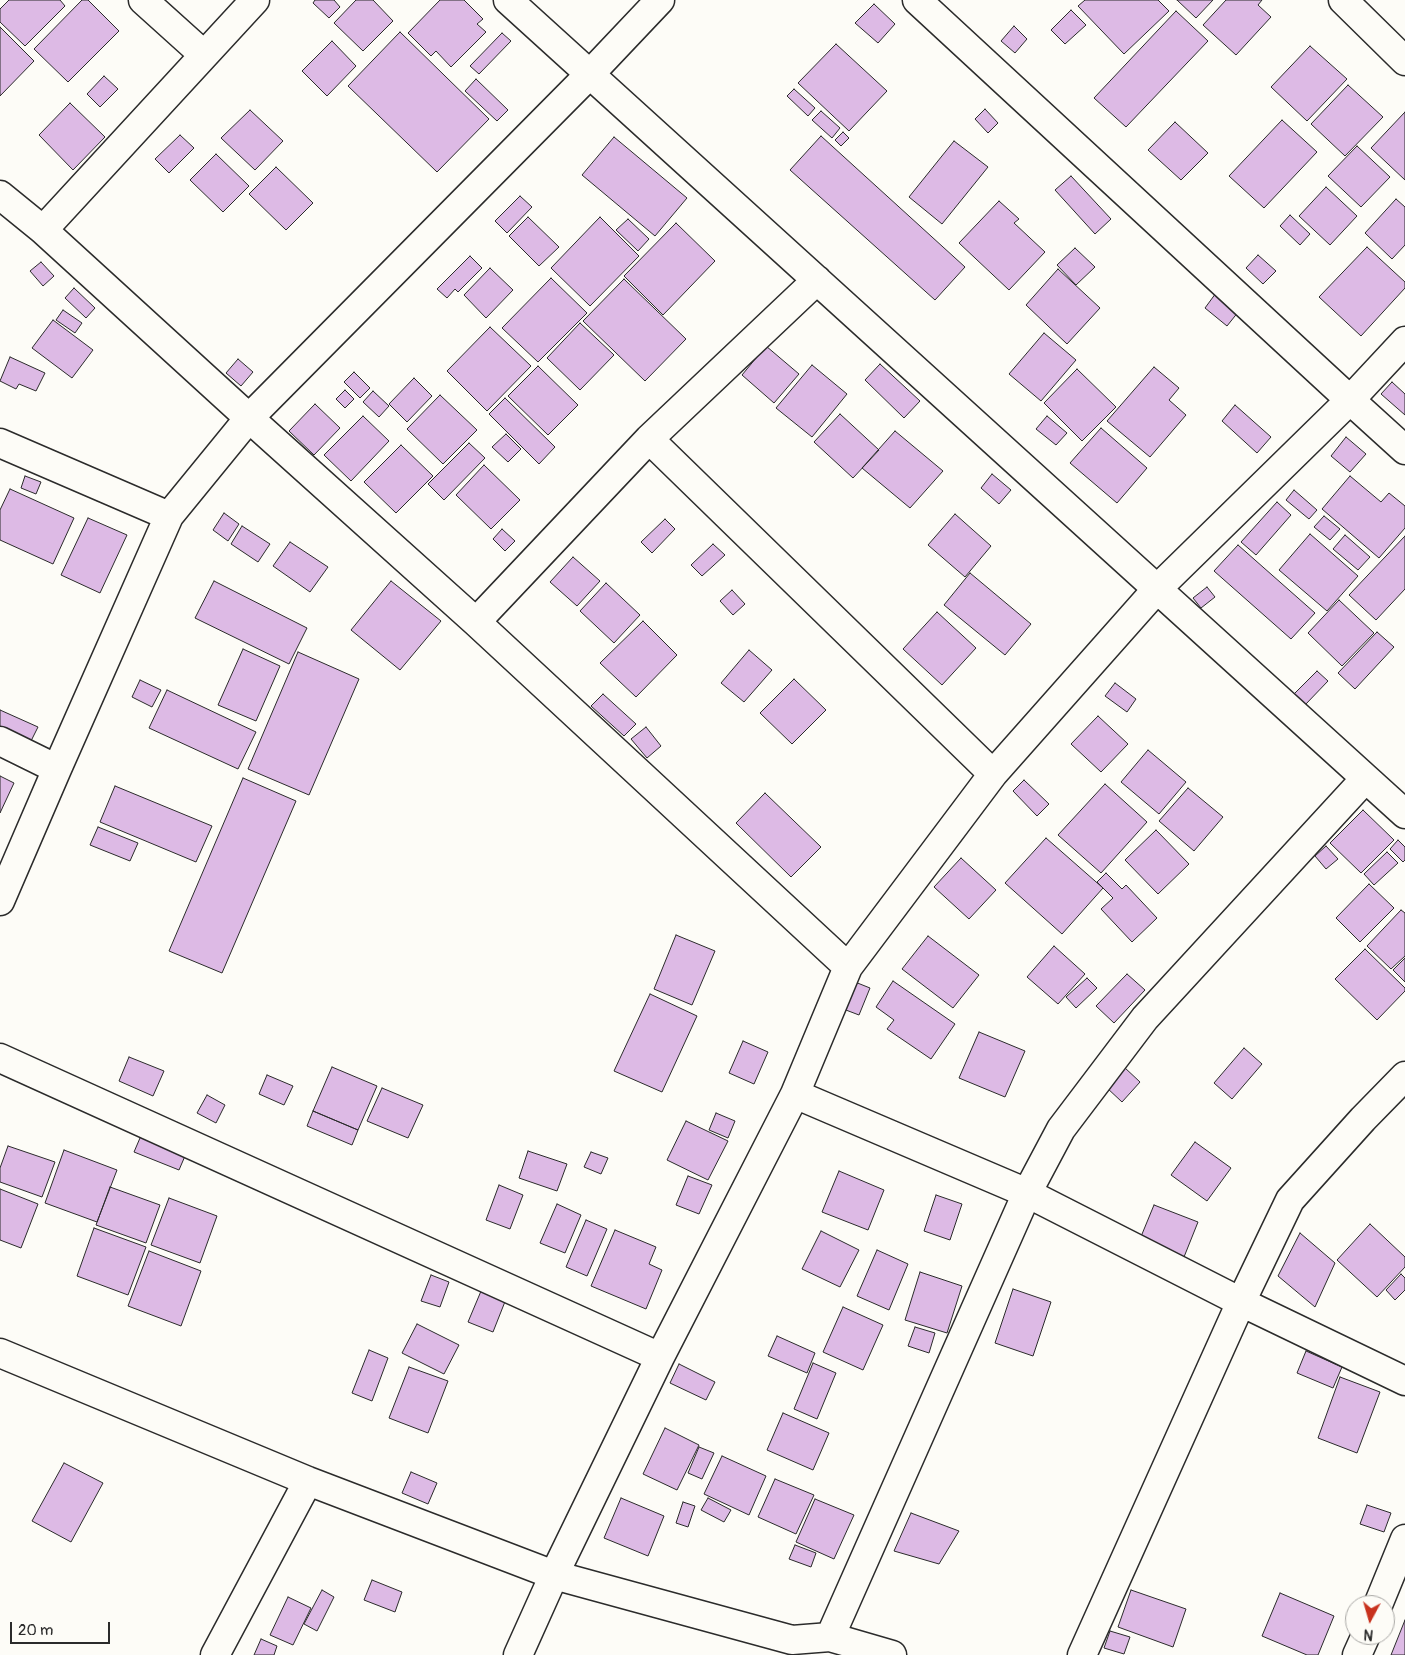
<!DOCTYPE html>
<style>
body{margin:0}
#map{position:relative;width:1405px;height:1655px;overflow:hidden;background:#fdfcf7;font-family:Pangolin,sans-serif}
canvas{display:block}
.north{position:absolute;left:1345px;top:1595px;width:50px;height:50px;box-sizing:border-box;background:#fdfcf7;border:1px solid #a9a8a5;border-radius:50%;rotate:186deg;font-size:14px;font-weight:700;line-height:20px;text-align:center;color:#2b2b2b}
.north::after{content:'';display:block;margin:auto;width:18px;height:22px;background:#c8321e;clip-path:polygon(50% 0,100% 100%,50% 72%,0 100%)}
.scale{position:absolute;left:10px;top:1622px;width:100px;height:22px;box-sizing:border-box;border:2px solid #2b2b2b;border-top:0;padding-left:6px;font-size:15px;line-height:18px;white-space:nowrap;color:#2b2b2b;-webkit-text-stroke:4px #fdfcf7;paint-order:stroke}
</style>
<div id="map">
<canvas width="1405" height="1655"></canvas>
<div class="north">N</div>
<div class="scale">20 m</div>
</div>
<script>
const c = document.querySelector('canvas').getContext('2d');
c.lineJoin = 'round';
function fill(path, color) {
  c.fillStyle = color;
  c.fill(path, 'evenodd');
}
function toPath(rows) {
  const path = new Path2D();
  for (const r of rows) {
    path.moveTo(r[0], r[1]);
    for (let i = 2; i < r.length; i += 2) path.lineTo(r[i], r[i + 1]);
  }
  return path;
}
function stroke(path, color, width, dash) {
  c.strokeStyle = color;
  c.lineWidth = width;
  c.lineCap = dash ? 'butt' : 'round';
  c.setLineDash(dash || []);
  c.stroke(path);
}
const building = toPath([
 [9,0,60,0,65,6,25,46,0,22,0,9,9,0],
 [82,0,88,0,119,31,68,82,34,49,82,0],
 [315,0,334,0,340,7,329,18,313,3,315,0],
 [356,0,373,0,393,21,363,51,334,23,356,0],
 [440,0,464,0,483,19,477,24,486,32,451,67,436,51,431,56,408,33,440,0],
 [1085,0,1158,0,1169,11,1124,54,1078,6,1085,0],
 [1177,0,1213,0,1196,18,1177,0],
 [1226,0,1262,0,1258,5,1271,17,1236,55,1203,25,1226,0],
 [874,4,895,24,878,43,855,23,874,4],
 [1071,10,1086,25,1065,44,1051,30,1071,10],
 [1176,11,1208,41,1126,127,1094,98,1176,11],
 [1014,26,1027,39,1015,53,1001,41,1014,26],
 [0,27,34,61,0,96,0,27],
 [400,32,489,119,437,172,348,86,400,32],
 [502,33,511,41,479,74,470,66,502,33],
 [332,41,356,66,327,96,302,71,332,41],
 [836,44,887,91,849,131,798,83,836,44],
 [1310,46,1347,79,1307,121,1271,87,1310,46],
 [104,76,118,89,100,107,87,94,104,76],
 [476,79,508,110,497,121,465,91,476,79],
 [1348,85,1383,117,1345,156,1311,124,1348,85],
 [794,89,815,108,808,116,787,96,794,89],
 [70,103,105,137,73,170,39,135,70,103],
 [985,109,998,123,988,133,975,119,985,109],
 [250,110,283,141,255,170,221,138,250,110],
 [821,111,840,128,832,138,812,120,821,111],
 [1405,112,1405,180,1371,148,1405,112],
 [1282,120,1317,152,1264,208,1229,176,1282,120],
 [1175,122,1208,153,1181,180,1148,150,1175,122],
 [843,132,849,138,841,146,835,140,843,132],
 [180,135,194,148,169,173,155,159,180,135],
 [821,136,965,267,935,300,790,170,821,136],
 [614,137,687,198,655,236,582,175,614,137],
 [954,141,988,167,942,224,909,197,954,141],
 [1357,146,1390,177,1361,207,1328,176,1357,146],
 [216,154,249,186,223,212,190,180,216,154],
 [276,167,313,203,286,230,249,194,276,167],
 [1071,176,1111,219,1095,234,1055,190,1071,176],
 [1326,187,1357,216,1330,245,1299,216,1326,187],
 [520,196,532,207,507,233,495,221,520,196],
 [1396,199,1405,207,1405,245,1392,259,1365,233,1396,199],
 [999,201,1019,219,1014,223,1045,252,1009,290,959,243,999,201],
 [1290,215,1310,234,1300,245,1280,226,1290,215],
 [528,217,559,247,539,266,509,236,528,217],
 [600,217,639,256,590,306,551,268,600,217],
 [628,219,649,239,638,251,616,230,628,219],
 [676,223,715,261,663,315,624,276,676,223],
 [1367,247,1405,282,1405,288,1361,336,1319,297,1367,247],
 [1075,248,1095,267,1076,285,1057,265,1075,248],
 [1258,255,1276,271,1263,284,1246,268,1258,255],
 [470,256,482,268,458,292,455,289,447,298,437,289,470,256],
 [41,262,54,276,43,286,30,271,41,262],
 [490,268,513,290,486,318,464,295,490,268],
 [1058,269,1100,308,1067,344,1026,305,1058,269],
 [551,278,587,313,538,362,502,328,551,278],
 [624,279,686,339,645,381,583,321,624,279],
 [74,288,95,308,86,318,65,298,74,288],
 [1216,293,1239,311,1227,326,1205,308,1216,293],
 [63,310,82,323,75,333,56,320,63,310],
 [53,320,93,350,72,378,32,348,53,320],
 [580,323,614,355,580,390,547,358,580,323],
 [490,327,531,366,487,411,447,371,490,327],
 [1044,333,1076,360,1041,401,1009,374,1044,333],
 [766,346,799,374,774,403,742,375,766,346],
 [10,357,45,373,36,391,19,384,16,389,0,381,10,357],
 [238,359,253,372,241,386,226,373,238,359],
 [880,364,920,401,904,418,865,380,880,364],
 [812,365,847,394,812,437,776,408,812,365],
 [538,366,578,405,548,435,508,396,538,366],
 [1154,367,1179,388,1169,400,1186,415,1150,457,1107,421,1154,367],
 [1077,369,1116,407,1082,441,1044,403,1077,369],
 [354,372,370,388,360,398,344,382,354,372],
 [414,378,432,396,407,422,389,404,414,378],
 [1392,382,1405,394,1405,415,1381,394,1392,382],
 [345,390,354,399,345,408,336,399,345,390],
 [373,391,389,406,379,417,363,402,373,391],
 [440,395,477,430,443,464,407,429,440,395],
 [505,398,555,447,539,464,489,414,505,398],
 [315,404,340,428,314,455,289,431,315,404],
 [1235,405,1271,437,1257,453,1222,421,1235,405],
 [840,414,879,450,853,478,814,442,840,414],
 [363,416,389,441,351,481,324,455,363,416],
 [1047,416,1067,433,1056,445,1036,429,1047,416],
 [1101,428,1147,468,1117,503,1070,463,1101,428],
 [895,431,943,471,910,508,862,468,895,431],
 [506,434,521,449,508,462,492,447,506,434],
 [1346,437,1366,454,1350,472,1331,456,1346,437],
 [469,443,485,458,444,500,428,484,469,443],
 [401,445,433,476,396,513,364,482,401,445],
 [484,465,520,500,491,529,456,495,484,465],
 [992,474,1011,490,999,504,981,488,992,474],
 [25,476,41,482,36,494,21,488,25,476],
 [1350,476,1381,502,1389,493,1405,506,1405,528,1379,558,1322,509,1350,476],
 [10,489,74,518,53,564,0,540,0,510,10,489],
 [1294,490,1317,510,1309,519,1286,500,1294,490],
 [1277,502,1291,515,1256,555,1241,542,1277,502],
 [224,513,239,524,228,541,213,530,224,513],
 [955,514,991,546,965,577,928,545,955,514],
 [1324,516,1340,529,1330,540,1314,527,1324,516],
 [88,518,127,535,100,593,61,575,88,518],
 [665,519,675,529,652,553,641,542,665,519],
 [242,526,270,544,258,562,231,544,242,526],
 [502,529,515,541,505,551,493,539,502,529],
 [1310,534,1358,576,1327,611,1279,570,1310,534],
 [1345,535,1370,557,1358,570,1333,549,1345,535],
 [1405,536,1405,589,1376,620,1349,595,1405,536],
 [290,542,328,567,310,592,273,566,290,542],
 [713,544,725,555,702,576,691,565,713,544],
 [1238,545,1315,613,1291,639,1214,571,1238,545],
 [573,557,600,581,577,606,550,582,573,557],
 [970,573,1031,624,1005,655,944,605,970,573],
 [214,581,307,628,289,664,195,618,214,581],
 [391,581,441,621,400,670,351,630,391,581],
 [606,583,640,615,614,643,580,611,606,583],
 [1207,587,1215,597,1201,608,1193,598,1207,587],
 [732,590,745,604,733,615,720,601,732,590],
 [1339,600,1374,633,1342,666,1308,633,1339,600],
 [937,612,976,648,942,685,903,649,937,612],
 [643,621,677,655,636,697,600,663,643,621],
 [1377,632,1394,647,1355,689,1338,673,1377,632],
 [243,649,280,666,256,721,218,705,243,649],
 [749,650,772,670,744,702,721,683,749,650],
 [298,652,359,679,309,795,248,769,298,652],
 [1317,671,1328,681,1305,705,1294,694,1317,671],
 [794,679,826,710,792,744,760,713,794,679],
 [140,680,161,690,152,707,132,697,140,680],
 [1115,683,1136,699,1127,712,1105,696,1115,683],
 [167,690,256,732,238,769,149,728,167,690],
 [603,694,636,724,624,736,591,706,603,694],
 [0,710,38,727,29,745,0,732,0,710],
 [1098,716,1128,744,1101,772,1071,744,1098,716],
 [646,727,661,746,647,758,631,739,646,727],
 [1148,750,1186,782,1159,814,1121,782,1148,750],
 [0,776,14,783,0,813,0,776],
 [243,778,296,801,222,973,169,951,243,778],
 [1024,780,1049,804,1037,816,1013,791,1024,780],
 [1105,784,1147,822,1101,873,1058,835,1105,784],
 [115,786,212,826,196,862,100,822,115,786],
 [1188,788,1223,817,1194,851,1159,821,1188,788],
 [765,793,821,847,791,877,736,823,765,793],
 [1363,810,1394,840,1361,873,1330,843,1363,810],
 [98,827,138,843,130,861,90,845,98,827],
 [1156,830,1189,864,1158,894,1125,860,1156,830],
 [1046,838,1103,888,1062,934,1005,883,1046,838],
 [1398,840,1405,847,1405,860,1403,862,1390,849,1398,840],
 [1326,846,1338,859,1326,869,1315,856,1326,846],
 [1387,852,1398,863,1374,885,1364,874,1387,852],
 [961,858,996,890,969,919,934,887,961,858],
 [1106,873,1122,889,1126,885,1157,918,1132,942,1101,909,1113,898,1097,882,1106,873],
 [1369,884,1394,908,1360,942,1336,918,1369,884],
 [1401,910,1405,913,1405,956,1391,969,1367,946,1401,910],
 [676,935,715,951,692,1005,654,989,676,935],
 [928,936,979,975,953,1008,902,969,928,936],
 [1054,946,1085,974,1058,1004,1027,977,1054,946],
 [1365,949,1405,988,1405,991,1377,1020,1335,979,1365,949],
 [1405,958,1405,982,1393,970,1405,958],
 [1127,974,1145,990,1114,1023,1096,1006,1127,974],
 [1087,978,1097,988,1076,1008,1066,997,1087,978],
 [850,980,870,988,859,1015,838,1007,850,980],
 [893,981,955,1024,931,1059,887,1029,894,1020,876,1007,893,981],
 [650,994,697,1016,662,1092,614,1071,650,994],
 [979,1032,1025,1051,1005,1097,959,1078,979,1032],
 [743,1041,768,1052,754,1084,729,1073,743,1041],
 [1244,1048,1262,1064,1232,1099,1214,1083,1244,1048],
 [129,1057,164,1071,153,1096,119,1081,129,1057],
 [332,1067,377,1086,358,1130,313,1111,332,1067],
 [1124,1067,1140,1082,1122,1102,1106,1087,1124,1067],
 [267,1075,293,1086,284,1105,259,1094,267,1075],
 [382,1088,423,1105,408,1138,367,1121,382,1088],
 [207,1095,225,1105,216,1123,197,1113,207,1095],
 [313,1111,358,1130,352,1145,307,1126,313,1111],
 [716,1113,735,1121,728,1138,709,1130,716,1113],
 [686,1121,728,1141,708,1180,667,1160,686,1121],
 [143,1131,188,1149,179,1170,134,1152,143,1131],
 [1195,1142,1231,1168,1207,1201,1171,1175,1195,1142],
 [8,1146,55,1162,42,1197,0,1182,0,1168,8,1146],
 [64,1150,117,1170,97,1222,45,1203,64,1150],
 [528,1151,567,1164,557,1191,519,1178,528,1151],
 [591,1152,608,1158,601,1174,584,1167,591,1152],
 [839,1171,884,1190,868,1230,822,1212,839,1171],
 [688,1176,712,1185,699,1214,676,1205,688,1176],
 [499,1185,523,1195,510,1229,486,1220,499,1185],
 [110,1187,160,1205,146,1243,96,1225,110,1187],
 [0,1189,38,1204,21,1248,0,1240,0,1189],
 [936,1195,962,1204,950,1240,924,1231,936,1195],
 [169,1198,217,1216,200,1263,151,1245,169,1198],
 [557,1204,581,1215,565,1253,540,1243,557,1204],
 [1154,1205,1198,1222,1184,1257,1140,1239,1154,1205],
 [586,1220,607,1229,587,1276,566,1267,586,1220],
 [1370,1224,1405,1257,1405,1267,1377,1297,1337,1260,1370,1224],
 [94,1228,146,1247,128,1295,77,1276,94,1228],
 [615,1230,656,1247,649,1264,662,1270,646,1309,591,1286,615,1230],
 [821,1231,859,1250,840,1287,802,1269,821,1231],
 [1300,1233,1335,1263,1315,1307,1278,1276,1300,1233],
 [877,1250,908,1264,889,1310,857,1296,877,1250],
 [149,1251,201,1271,181,1326,128,1306,149,1251],
 [920,1272,962,1286,947,1333,905,1320,920,1272],
 [1401,1274,1405,1278,1405,1290,1395,1300,1386,1290,1401,1274],
 [431,1275,449,1282,440,1307,421,1301,431,1275],
 [484,1284,508,1294,493,1332,468,1322,484,1284],
 [1013,1289,1051,1302,1033,1356,995,1343,1013,1289],
 [843,1307,883,1325,863,1370,823,1352,843,1307],
 [417,1324,459,1345,444,1374,402,1353,417,1324],
 [915,1327,935,1333,929,1353,908,1346,915,1327],
 [777,1336,815,1353,807,1373,768,1356,777,1336],
 [369,1350,388,1358,372,1401,352,1393,369,1350],
 [1306,1351,1342,1367,1333,1388,1297,1373,1306,1351],
 [813,1363,836,1373,817,1419,794,1409,813,1363],
 [679,1364,715,1382,706,1400,670,1383,679,1364],
 [409,1367,448,1381,428,1433,389,1418,409,1367],
 [1340,1377,1380,1392,1357,1453,1318,1438,1340,1377],
 [783,1413,829,1433,813,1470,767,1450,783,1413],
 [665,1428,699,1445,677,1490,643,1474,665,1428],
 [699,1447,714,1453,702,1479,688,1473,699,1447],
 [722,1456,766,1476,749,1515,704,1494,722,1456],
 [64,1463,103,1483,71,1542,32,1521,64,1463],
 [411,1472,437,1483,428,1504,402,1493,411,1472],
 [775,1479,814,1495,796,1534,758,1517,775,1479],
 [621,1498,664,1516,648,1556,604,1538,621,1498],
 [708,1498,731,1510,724,1522,701,1510,708,1498],
 [815,1499,854,1515,834,1559,796,1542,815,1499],
 [683,1502,695,1506,688,1527,676,1523,683,1502],
 [1367,1505,1391,1513,1384,1532,1360,1524,1367,1505],
 [911,1513,959,1531,939,1564,894,1551,911,1513],
 [795,1545,816,1553,811,1567,789,1559,795,1545],
 [372,1580,402,1592,395,1612,364,1600,372,1580],
 [322,1590,334,1597,317,1631,304,1624,322,1590],
 [1131,1590,1186,1609,1173,1647,1118,1627,1131,1590],
 [1280,1593,1334,1616,1318,1655,1307,1655,1262,1636,1280,1593],
 [288,1597,311,1608,293,1645,270,1635,288,1597],
 [1405,1620,1405,1655,1391,1655,1405,1620],
 [1110,1631,1130,1637,1124,1654,1104,1648,1110,1631],
 [261,1639,277,1646,274,1655,254,1655,261,1639]
]);
fill(building, '#ddbae5');
stroke(building, '#2b2b2b', 1);
const minor = toPath([
 [143,0,204,55],
 [508,0,1405,814],
 [917,0,1350,400,1405,450],
 [1343,0,1405,61],
 [0,195,43,230,249,418,476,622,848,967],
 [43,230,255,0],
 [649,439,993,774],
 [0,443,169,516],
 [476,622,649,439,817,280],
 [0,741,57,769],
 [0,901,57,769,169,516,249,418,589,75,660,0],
 [0,1058,660,1357],
 [795,1094,1027,1193,1241,1302,1405,1381],
 [0,1353,308,1481,554,1575,792,1640,830,1637,892,1655],
 [1378,1605,1405,1539],
 [830,1637,1027,1193,1061,1129,1145,1018,1365,779],
 [215,1655,308,1481],
 [518,1655,554,1575,660,1357,795,1094,848,967,993,774,1157,589,1350,400,1405,341],
 [1082,1655,1241,1302,1290,1200,1363,1119,1405,1076],
 [1357,1655,1366,1635]
]);
stroke(minor, '#2b2b2b', 31);
stroke(minor, '#fdfcf7', 28);
</script>
